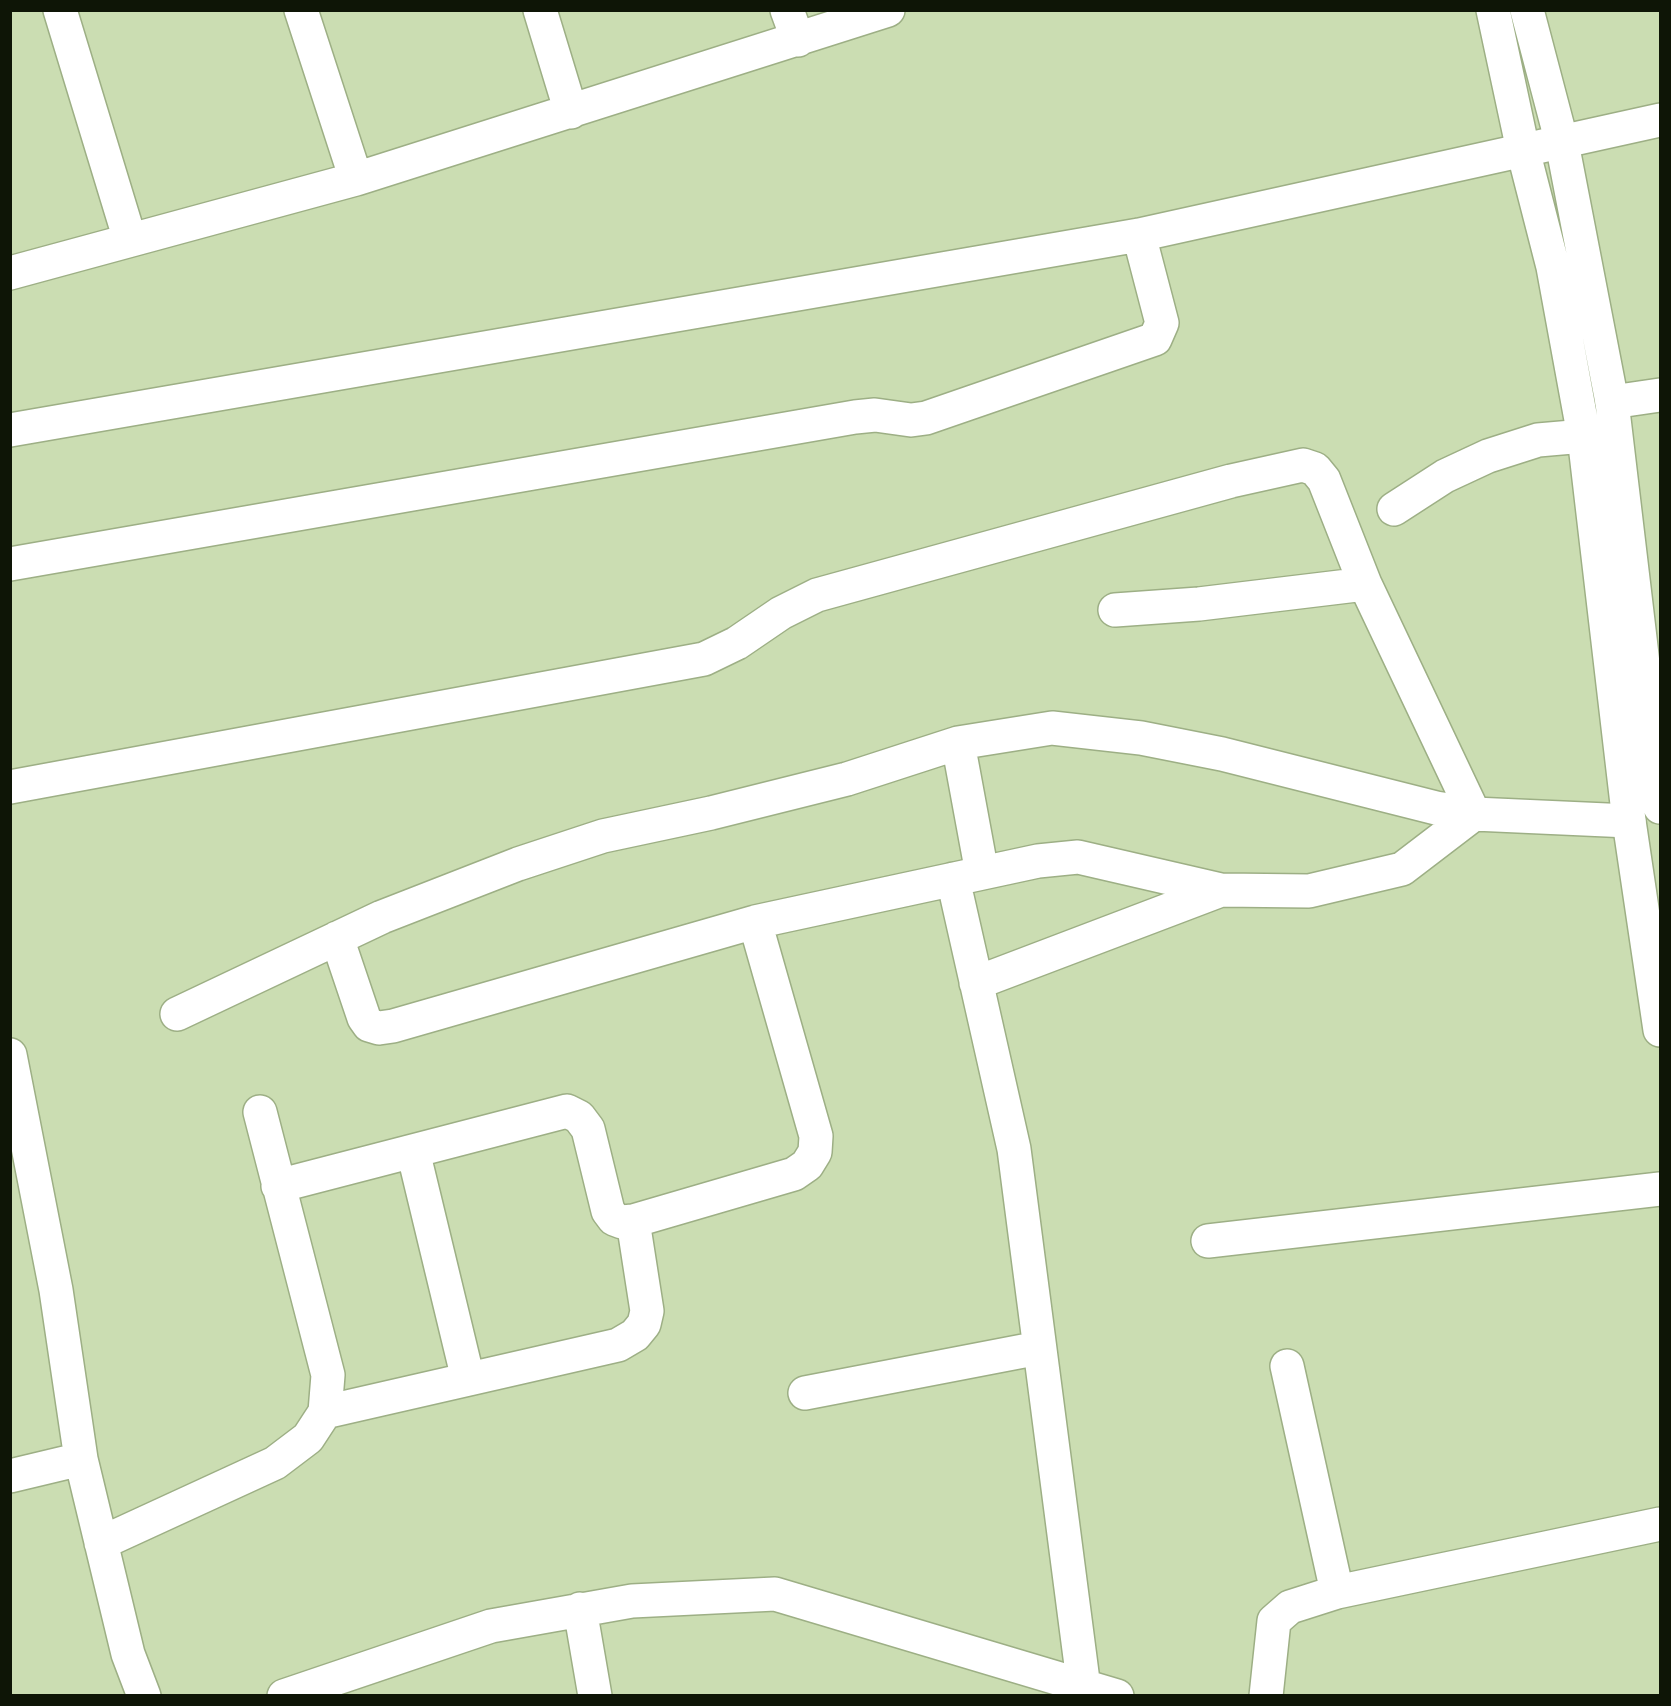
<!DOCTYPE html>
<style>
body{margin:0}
#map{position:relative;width:1671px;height:1706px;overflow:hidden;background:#cbddb2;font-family:"Alegreya Sans",sans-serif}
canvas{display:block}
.frame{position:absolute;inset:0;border:12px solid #0e1506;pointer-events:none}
</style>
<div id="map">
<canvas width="1671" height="1706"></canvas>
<div class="frame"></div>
</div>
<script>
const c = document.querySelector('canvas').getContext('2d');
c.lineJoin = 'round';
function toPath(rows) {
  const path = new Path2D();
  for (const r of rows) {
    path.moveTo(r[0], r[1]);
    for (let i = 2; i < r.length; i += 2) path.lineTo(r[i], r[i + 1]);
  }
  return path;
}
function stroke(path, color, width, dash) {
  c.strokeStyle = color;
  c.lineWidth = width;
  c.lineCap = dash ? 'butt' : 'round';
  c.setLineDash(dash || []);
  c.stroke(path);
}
const minor = toPath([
 [60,10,130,240],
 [301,10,356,179],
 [540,10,571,112],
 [787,10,798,40],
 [10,273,356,179,888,10],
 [1612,402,1660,395],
 [10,430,1139,235,1660,120],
 [1394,509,1445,476,1488,456,1538,440,1584,436],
 [10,564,855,417,875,415,911,420,926,418,1155,339,1162,323,1139,235],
 [1115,610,1199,604,1365,584,1474,814,1629,821],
 [958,743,982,873],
 [10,787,704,659,737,643,781,613,817,595,1231,481,1303,465,1315,469,1324,480,1365,584],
 [953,879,1014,1149,1085,1696],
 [337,938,364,1018,369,1025,379,1028,393,1026,755,922,1038,861,1078,857,1221,890,1309,891,1402,869,1474,814],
 [976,983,1221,890],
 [177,1014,382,917,518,864,603,836,711,813,847,779,958,743,1052,728,1141,738,1222,754,1436,808,1474,814],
 [10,1055,56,1290,81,1459,128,1654,144,1696],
 [413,1151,468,1379],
 [278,1186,567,1111,579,1117,588,1129,608,1211,614,1219,622,1222,633,1221,794,1174,807,1165,815,1152,816,1136,755,922],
 [1208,1241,1660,1189],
 [1287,1366,1337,1592],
 [805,1393,1039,1348],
 [325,1412,618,1345,635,1335,644,1324,647,1311,633,1221],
 [10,1476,81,1459],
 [101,1543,275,1463,308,1438,325,1412,328,1375,260,1112],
 [580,1609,595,1696],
 [284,1696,491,1626,632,1601,775,1594,1117,1696],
 [1266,1696,1274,1621,1290,1607,1337,1592,1660,1524]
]);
const major = toPath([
 [1493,10,1523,150,1553,267,1584,436,1629,821,1660,1030],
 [1527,10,1562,143,1612,402,1660,807]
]);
stroke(minor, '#9daf85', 36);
stroke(major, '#9daf85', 36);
stroke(minor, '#fff', 33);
stroke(major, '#fff', 33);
</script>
